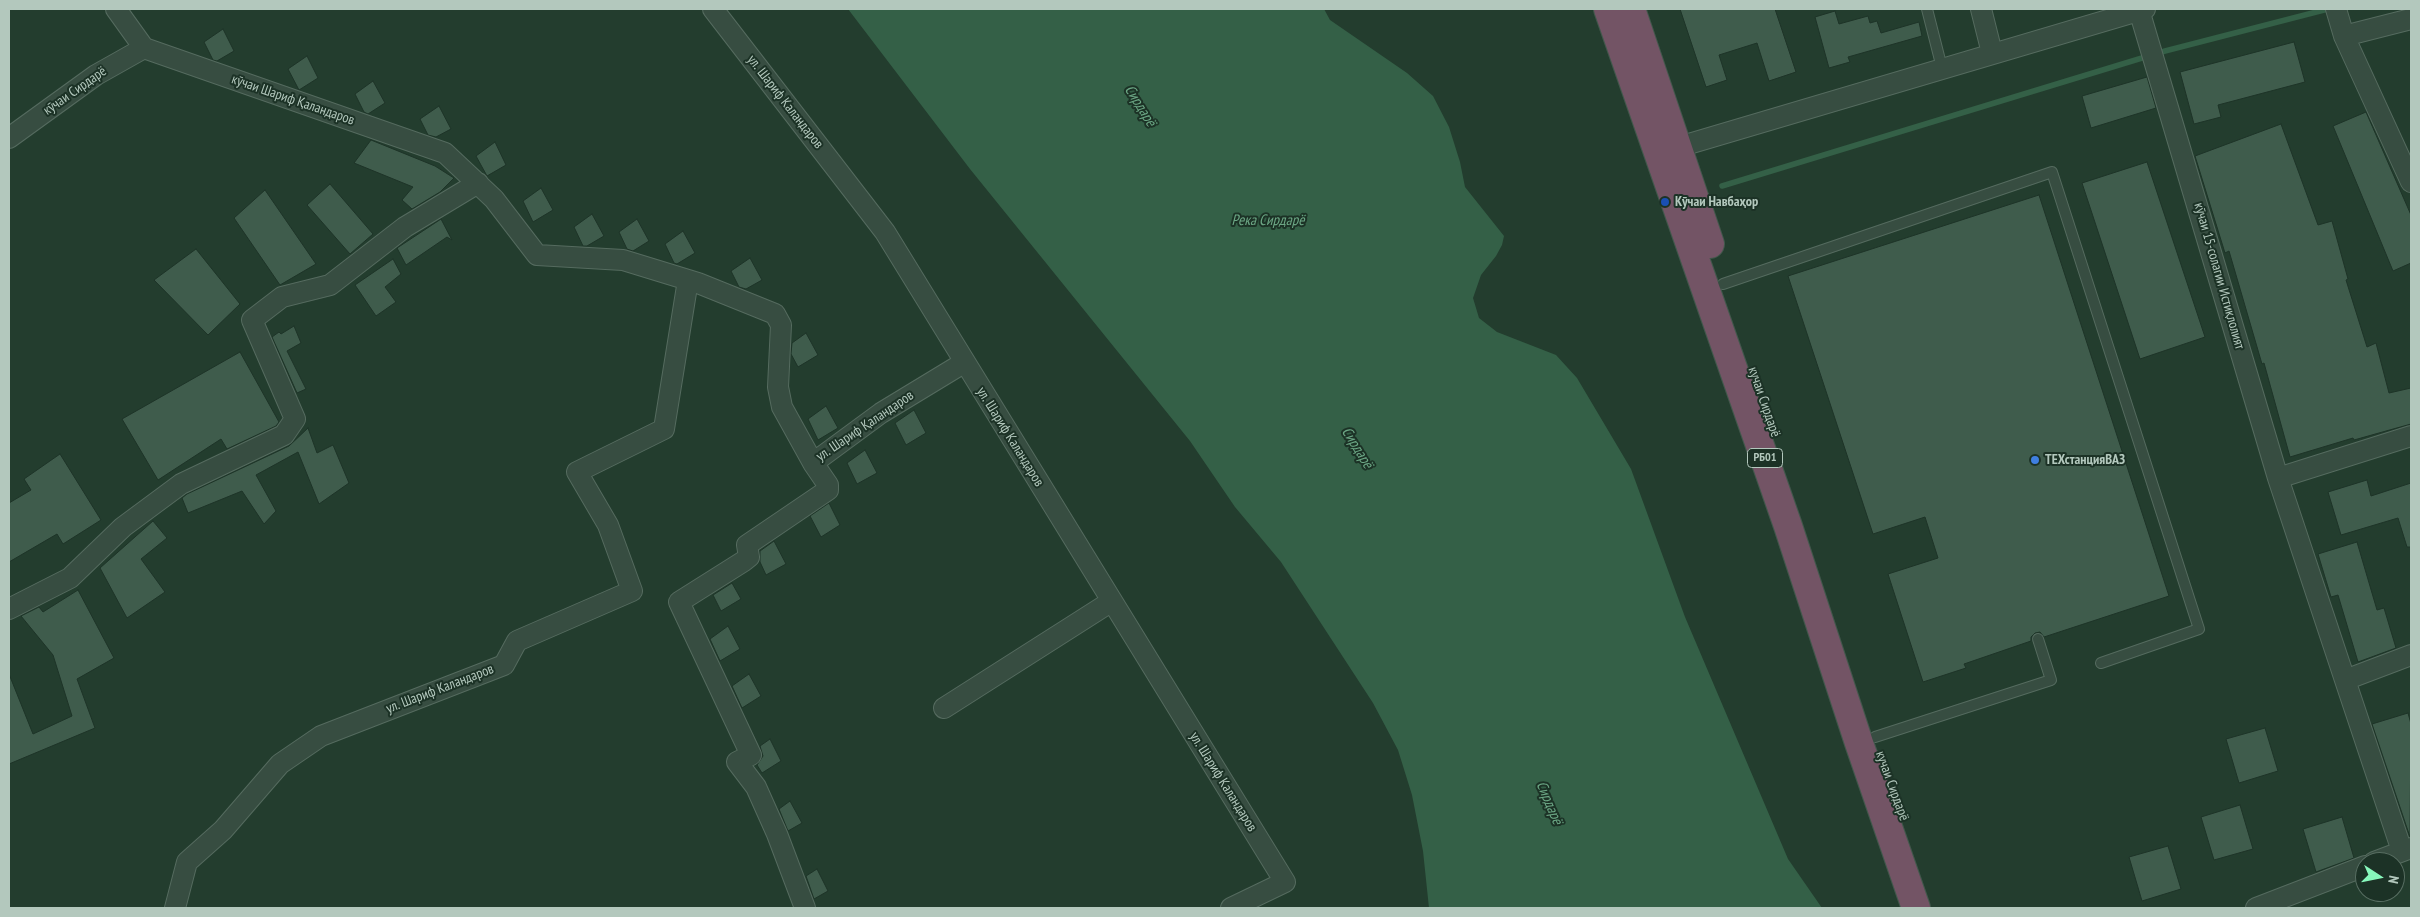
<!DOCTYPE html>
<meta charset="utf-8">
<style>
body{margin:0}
#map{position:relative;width:2420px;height:917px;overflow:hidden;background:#233d2e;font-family:"PT Sans Narrow",sans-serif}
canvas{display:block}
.frame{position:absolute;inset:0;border:10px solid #b3c8bd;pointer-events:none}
.north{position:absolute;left:2355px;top:852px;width:50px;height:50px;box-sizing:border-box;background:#1c3226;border:1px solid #586e62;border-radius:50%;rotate:101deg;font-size:14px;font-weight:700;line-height:20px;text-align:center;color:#b3c8bd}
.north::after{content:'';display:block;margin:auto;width:18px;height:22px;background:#88f8bc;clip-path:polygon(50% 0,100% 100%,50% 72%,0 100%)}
</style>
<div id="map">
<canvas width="2420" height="917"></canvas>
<div class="frame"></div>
<div class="north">N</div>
</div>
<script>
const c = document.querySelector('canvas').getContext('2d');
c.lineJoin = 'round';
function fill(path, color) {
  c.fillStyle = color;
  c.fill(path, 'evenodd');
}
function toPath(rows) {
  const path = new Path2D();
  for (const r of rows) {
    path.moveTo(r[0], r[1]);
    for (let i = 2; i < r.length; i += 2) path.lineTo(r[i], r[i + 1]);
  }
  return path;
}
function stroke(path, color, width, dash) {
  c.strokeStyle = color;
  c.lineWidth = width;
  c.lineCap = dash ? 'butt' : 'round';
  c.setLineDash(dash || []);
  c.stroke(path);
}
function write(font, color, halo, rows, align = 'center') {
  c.font = font + ' "PT Sans Narrow",sans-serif';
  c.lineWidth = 4;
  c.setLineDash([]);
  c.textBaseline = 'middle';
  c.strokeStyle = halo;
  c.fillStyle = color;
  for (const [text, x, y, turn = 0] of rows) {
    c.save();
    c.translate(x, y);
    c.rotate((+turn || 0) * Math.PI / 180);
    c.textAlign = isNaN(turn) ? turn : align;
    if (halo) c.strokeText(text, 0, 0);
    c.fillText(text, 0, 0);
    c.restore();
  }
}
fill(toPath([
 [848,9,1324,9,1330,20,1407,73,1433,96,1449,127,1460,162,1465,187,1504,236,1502,245,1496,256,1481,275,1473,298,1479,318,1497,332,1556,355,1577,378,1631,469,1685,617,1788,859,1822,908,1429,908,1423,851,1412,795,1398,750,1373,703,1281,562,1235,507,1190,441,970,169]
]), '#346047');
stroke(toPath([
 [1722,186,2165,51,2328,9]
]), '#346047', 5.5);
const building = toPath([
 [1680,9,1775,9,1796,72,1769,81,1757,43,1719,55,1727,80,1706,87,1680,9],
 [1835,11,1839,24,1868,16,1870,23,1877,21,1881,33,1919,22,1922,36,1848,57,1850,62,1829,68,1815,17,1835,11],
 [223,29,234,51,217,61,213,60,204,42,223,29],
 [2294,42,2305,82,2218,105,2221,117,2194,124,2180,72,2294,42],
 [307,56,318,78,299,90,288,69,307,56],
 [2147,77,2156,108,2091,128,2082,96,2147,77],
 [373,81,385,103,368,114,364,112,355,94,373,81],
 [439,106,451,129,436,137,428,135,420,119,439,106],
 [2366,112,2411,215,2411,263,2393,271,2333,126,2366,112],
 [2281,124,2318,225,2332,221,2348,279,2346,280,2367,347,2376,343,2389,393,2411,388,2411,424,2354,440,2353,438,2290,457,2264,363,2262,364,2229,251,2225,253,2195,156,2281,124],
 [371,140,435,166,454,178,440,192,412,209,402,200,413,187,354,163,371,140],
 [495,142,506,165,487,176,476,156,495,142],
 [2147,162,2205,337,2140,359,2082,183,2147,162],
 [330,184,373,234,350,254,307,205,330,184],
 [541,188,553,210,533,222,523,201,541,188],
 [265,190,316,264,280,285,234,218,265,190],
 [2039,195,2169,596,2044,637,2040,632,2035,633,2031,637,2031,641,1964,664,1966,668,1923,682,1888,574,1938,558,1925,517,1873,534,1788,276,2039,195],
 [592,214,604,236,587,246,583,246,574,227,592,214],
 [441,219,452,240,447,237,406,265,397,248,441,219],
 [637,219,649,241,633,251,627,249,619,232,637,219],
 [683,231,695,253,677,264,674,263,665,244,683,231],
 [196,249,240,304,208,335,154,280,196,249],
 [750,258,762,280,746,289,739,287,731,271,750,258],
 [393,259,401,274,385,287,396,302,376,316,355,285,393,259],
 [294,326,301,343,287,351,306,389,297,393,272,337,279,332,281,334,294,326],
 [806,333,818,355,798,367,791,354,792,343,806,333],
 [240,352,279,422,276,426,227,449,221,439,158,480,122,419,240,352],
 [826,406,838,428,818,440,808,419,826,406],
 [914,410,926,433,906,445,895,423,914,410],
 [308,428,317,453,333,445,349,483,319,504,298,452,256,475,276,511,264,524,242,491,188,513,182,498,187,494,289,446,308,428],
 [865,450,877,473,857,484,847,463,865,450],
 [60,454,101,520,63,544,57,534,9,562,9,503,31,490,24,479,60,454],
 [2367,480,2371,496,2411,483,2411,547,2407,547,2398,518,2341,535,2328,492,2367,480],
 [829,503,840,525,821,537,810,516,829,503],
 [153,521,167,538,141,559,165,592,127,618,100,568,153,521],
 [774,541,786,564,766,575,760,562,760,551,774,541],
 [2357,542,2377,610,2384,608,2396,648,2358,662,2338,595,2331,597,2318,554,2357,542],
 [732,583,741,599,721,611,713,595,732,583],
 [78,590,114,658,77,679,95,728,9,764,9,674,33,734,72,716,53,655,21,616,39,607,43,612,78,590],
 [728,626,740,649,720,661,710,639,728,626],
 [749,674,761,696,742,708,732,686,749,674],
 [2408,713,2411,724,2410,837,2372,724,2408,713],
 [2265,728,2278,771,2239,783,2226,739,2265,728],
 [770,739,781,761,762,773,757,765,763,756,760,746,770,739],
 [790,801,802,823,788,831,779,809,790,801],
 [2240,805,2253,849,2214,860,2201,817,2240,805],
 [2342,817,2354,858,2316,872,2303,829,2342,817],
 [2168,846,2181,889,2142,901,2129,857,2168,846],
 [817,869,828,891,814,899,806,876,817,869]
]);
fill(building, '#3f5c4c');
stroke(building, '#1e3428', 1);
const lane = toPath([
 [1927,9,1942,68],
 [1723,284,2052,172,2199,629,2101,663],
 [1875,737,2051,680,2038,639]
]);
const street = toPath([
 [116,9,144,48,445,153,494,199,537,255,623,260,698,283,775,314,781,325,778,387,782,407,813,463,881,413,965,362],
 [713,9,885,232,1285,882,1231,908],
 [1981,9,1992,53],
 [2336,9,2344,36,2411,182],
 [2139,10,2278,478,2411,436],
 [2344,36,2411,19],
 [9,138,96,75,144,48],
 [1665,151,2145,9],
 [2278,478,2345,680,2411,655],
 [9,609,70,578,123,527,181,484,284,435,295,419,252,320,282,297,330,285,405,227,478,183],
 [2345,680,2402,851],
 [944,708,1112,601],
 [2374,862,2411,848],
 [175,908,187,862,223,830,280,764,321,736,504,665,517,641,632,591,608,525,577,472,664,429,688,280],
 [805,908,777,834,756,787,737,762,751,755,679,602,744,561,749,557,747,545,828,490,828,485,813,463],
 [2256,908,2365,866]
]);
const highway = toPath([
 [1608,9,1788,526,1859,743,1916,908],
 [1631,9,1710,244]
]);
stroke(lane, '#556b5f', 12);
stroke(street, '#556b5f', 22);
stroke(highway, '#42584c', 30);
stroke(lane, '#374d41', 10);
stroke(street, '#374d41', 20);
stroke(highway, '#735465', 28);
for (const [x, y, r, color] of [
 [1665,202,5,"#1a4fb4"],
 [2035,460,5,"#3f7fe0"]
]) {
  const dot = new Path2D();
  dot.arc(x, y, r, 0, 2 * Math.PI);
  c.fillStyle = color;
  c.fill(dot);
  stroke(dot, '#1c3226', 2);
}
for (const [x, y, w] of [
 [1765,458,35]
]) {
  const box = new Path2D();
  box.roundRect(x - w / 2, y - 9.5, w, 19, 4);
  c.fillStyle = '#1c3226';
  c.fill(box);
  stroke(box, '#b3c8bd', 1);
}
write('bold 12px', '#b3c8bd', null, [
 ["РБ01",1765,458]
]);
write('14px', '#b3c8bd', '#1c3226', [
 ["кӯчаи Сирдарё",75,91,-35],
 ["кӯчаи Шариф Қаландаров",293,100,19],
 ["ул. Шариф Каландаров",785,102,52],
 ["кӯчаи 15-солагии Истиқлолият",2219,276,74],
 ["кучаи Сирдарё",1764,402,71],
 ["ул. Шариф Қаландаров",865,426,-34],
 ["ул. Шариф Каландаров",1010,437,58],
 ["ул. Шариф Каландаров",440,689,-21],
 ["ул. Шариф Каландаров",1223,782,58],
 ["кучаи Сирдарё",1892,786,70]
]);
write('bold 14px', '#b3c8bd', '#1c3226', [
 ["Кӯчаи Навбаҳор",1675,202],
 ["ТЕХстанцияВАЗ",2045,460]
], 'left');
write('italic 15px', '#6ca785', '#1c3226', [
 ["Сирдарё",1140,106,58],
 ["Река Сирдарё",1268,221],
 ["Сирдарё",1357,448,58],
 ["Сирдарё",1549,803,67]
]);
</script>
